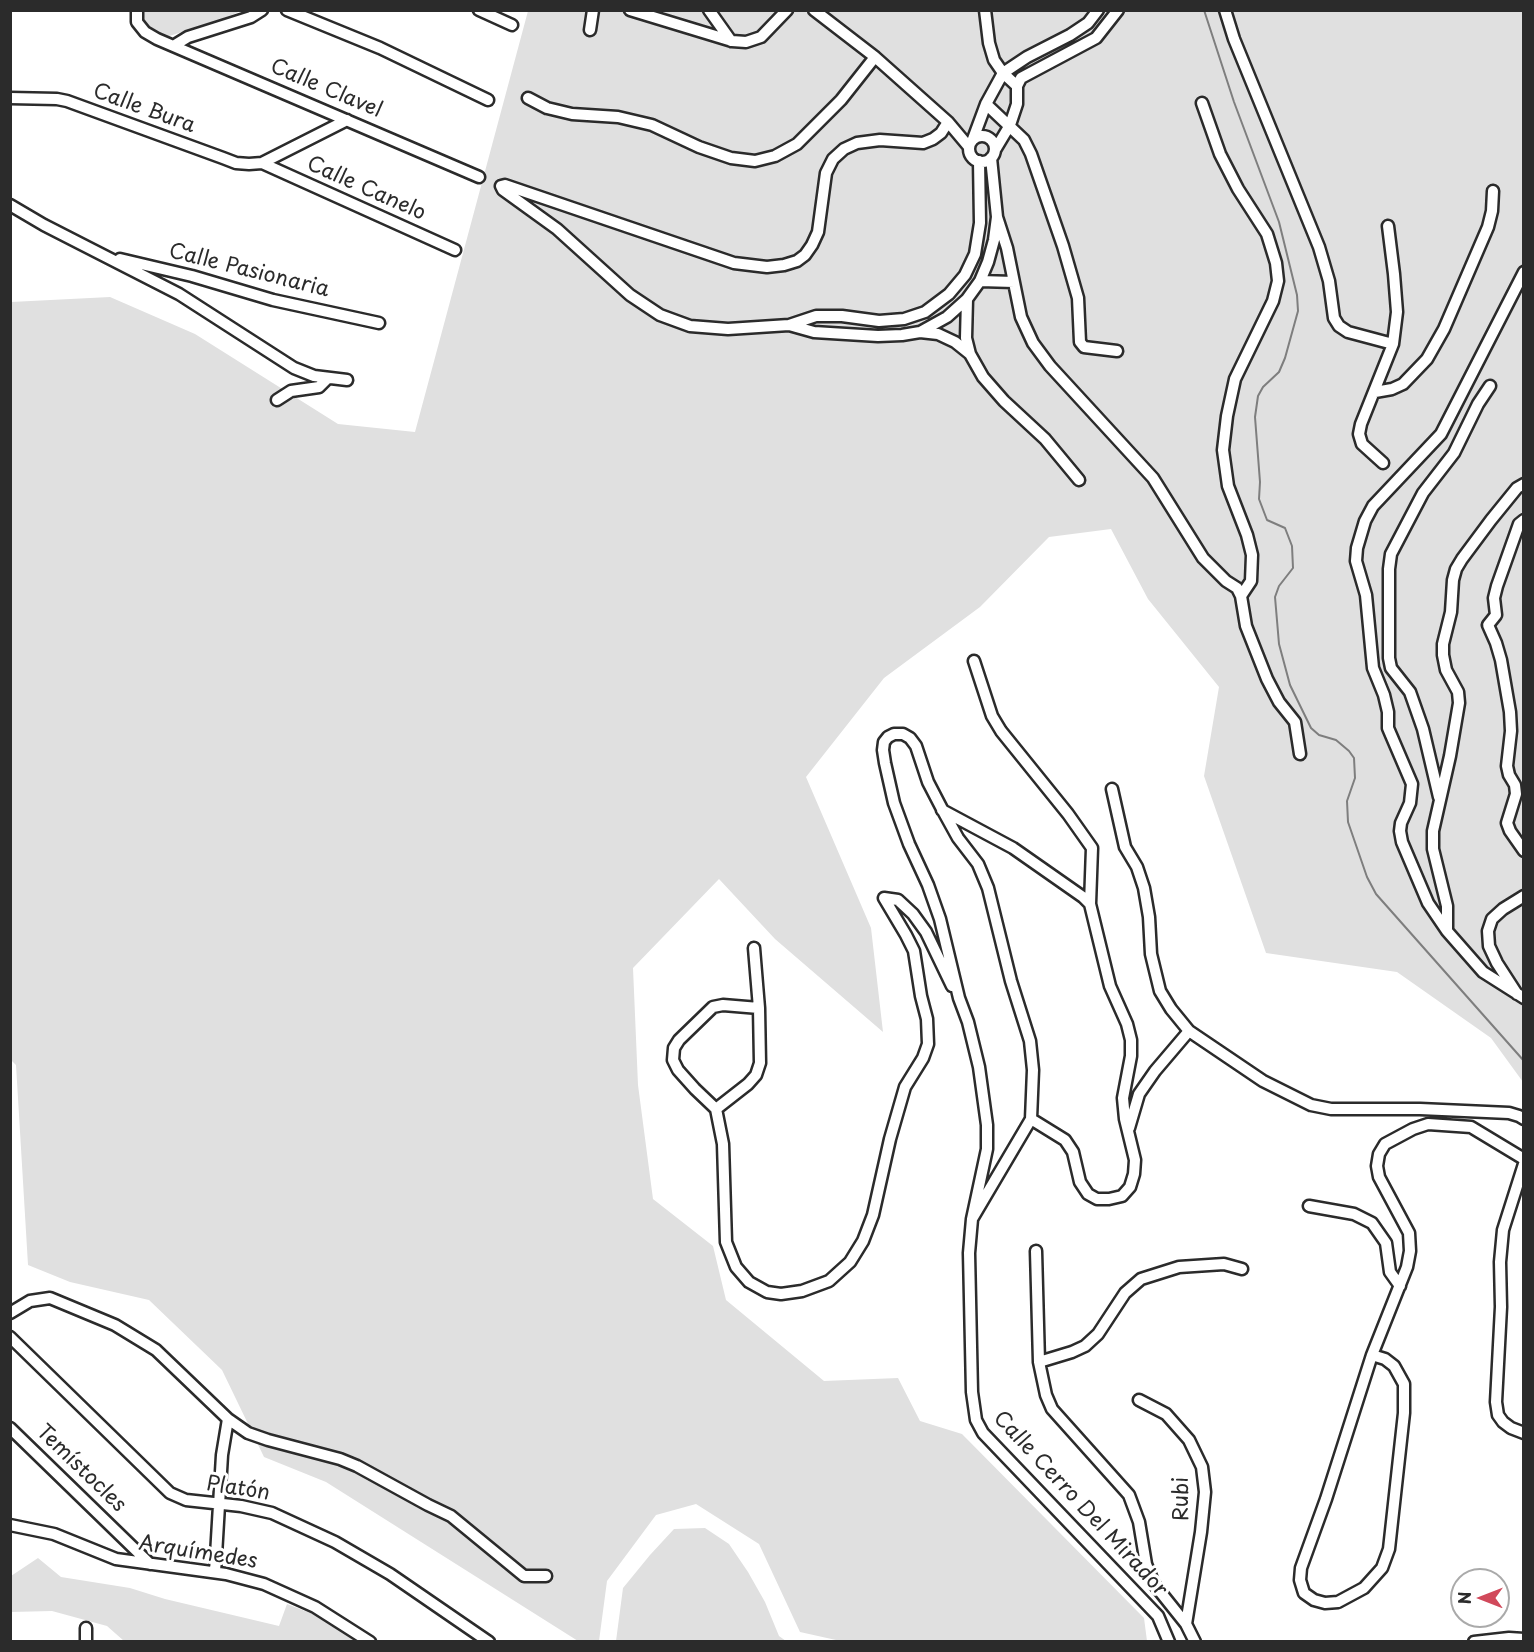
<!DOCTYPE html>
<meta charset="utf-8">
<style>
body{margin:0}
#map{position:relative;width:1534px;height:1652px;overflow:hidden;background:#fff;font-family:"Playpen Sans",sans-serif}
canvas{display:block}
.frame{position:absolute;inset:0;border:12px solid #2b2b2b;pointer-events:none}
.north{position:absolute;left:1450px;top:1568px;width:60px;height:60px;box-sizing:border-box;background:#fff;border:2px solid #aaa;border-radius:50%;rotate:270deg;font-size:16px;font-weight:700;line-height:24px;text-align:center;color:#2b2b2b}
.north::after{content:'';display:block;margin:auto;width:21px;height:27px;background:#d1495b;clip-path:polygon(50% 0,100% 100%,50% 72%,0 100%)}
</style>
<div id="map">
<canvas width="1534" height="1652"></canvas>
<div class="frame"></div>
<div class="north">N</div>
</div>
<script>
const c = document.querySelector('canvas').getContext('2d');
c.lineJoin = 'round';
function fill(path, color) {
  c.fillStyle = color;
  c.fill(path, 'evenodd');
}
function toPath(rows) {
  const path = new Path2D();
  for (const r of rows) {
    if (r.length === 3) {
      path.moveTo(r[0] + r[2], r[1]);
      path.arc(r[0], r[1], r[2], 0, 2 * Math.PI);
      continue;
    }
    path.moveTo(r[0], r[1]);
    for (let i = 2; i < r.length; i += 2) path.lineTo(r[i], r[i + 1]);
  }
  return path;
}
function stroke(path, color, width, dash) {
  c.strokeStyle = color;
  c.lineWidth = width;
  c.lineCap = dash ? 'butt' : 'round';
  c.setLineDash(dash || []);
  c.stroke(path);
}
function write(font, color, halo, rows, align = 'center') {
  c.font = font + ' "Playpen Sans",sans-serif';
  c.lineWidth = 6;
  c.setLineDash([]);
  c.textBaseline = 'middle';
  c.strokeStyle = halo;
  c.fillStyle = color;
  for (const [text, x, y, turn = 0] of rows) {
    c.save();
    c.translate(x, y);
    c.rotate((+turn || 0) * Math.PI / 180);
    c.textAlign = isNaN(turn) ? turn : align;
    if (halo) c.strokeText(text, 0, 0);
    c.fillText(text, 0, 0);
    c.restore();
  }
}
fill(toPath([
 [143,11,241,11,217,21,166,37,148,29,144,23],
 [528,11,1523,11,1523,1082,1491,1038,1397,972,1266,953,1204,776,1219,687,1148,599,1111,529,1049,537,980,607,884,678,806,777,871,928,883,1032,775,939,719,879,633,968,638,1085,653,1199,713,1246,726,1300,824,1381,898,1378,920,1421,962,1434,1144,1618,1147,1641,845,1642,800,1632,759,1544,696,1504,656,1515,607,1581,599,1641,578,1641,326,1482,264,1457,222,1370,149,1300,70,1282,28,1265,16,1065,11,1060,11,302,110,297,195,334,338,424,415,432],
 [705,1528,729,1544,748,1572,765,1602,779,1636,786,1641,616,1641,623,1588,650,1555,674,1529],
 [38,1558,61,1577,130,1588,165,1599,279,1626,287,1604,313,1614,356,1641,124,1641,107,1626,52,1611,11,1612,11,1576]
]), '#e0e0e0');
stroke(toPath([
 [1204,10,1234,102,1279,222,1297,295,1298,311,1285,358,1279,372,1263,387,1258,396,1255,417,1260,482,1259,499,1267,520,1285,528,1292,546,1293,568,1279,586,1275,597,1279,644,1290,685,1311,728,1319,735,1336,740,1349,751,1354,758,1355,778,1347,801,1348,822,1367,877,1376,894,1524,1061]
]), '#7e7e7e', 2);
const minor = toPath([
 [137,10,137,22,145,32,157,39,479,177],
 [287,10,380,48,488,100],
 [479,10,512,25],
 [630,10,732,41,746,42,761,37,787,10],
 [709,10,731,41],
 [814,10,875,57,948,122,969,147],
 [985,10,989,43,994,60,1003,73,1017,86],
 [1225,10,1234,39,1319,247,1329,281,1334,318,1339,326,1348,332,1393,344],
 [590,30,593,10],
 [175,45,188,37,251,17,262,10],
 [10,98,57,99,67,101,223,158,236,163,249,164,262,163,347,120],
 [528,98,547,108,572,114,618,117,652,125,699,147,731,158,755,161,775,156,797,144,841,100,875,57],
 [1202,103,1220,154,1238,189,1267,234,1276,263,1278,281,1273,301,1235,379,1227,416,1223,450,1228,486,1247,535,1252,555,1251,581,1241,596],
 [986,104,1024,140,1031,154,1063,246,1078,298,1080,342,1084,347,1117,351],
 [982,149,13],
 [973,139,986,104,1003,73,1027,57,1070,35,1088,23,1098,10],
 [995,150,1010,125,1017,104,1017,86,1021,78,1096,38,1118,10],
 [262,163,455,250],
 [501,186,503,190,557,229,630,295,660,315,690,326,728,329,789,325,816,316,842,316,879,321,904,319,925,312,949,294,965,275,975,254,980,223,979,161],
 [501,186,505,185,734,263,767,267,784,265,797,261,805,255,812,245,818,232,826,173,833,159,844,149,857,143,880,140,923,143,933,139,941,133,948,122],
 [10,205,44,225,179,294,294,368,314,376,347,380],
 [997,217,1007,248,1021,317,1033,343,1050,366,1153,478,1203,558,1226,581,1237,588,1241,596,1246,626,1267,679,1279,702,1295,722,1300,754],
 [120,259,192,276,273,300,379,323],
 [1524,272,1441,434,1373,506,1365,521,1357,548,1356,561,1366,595,1373,668,1384,695,1388,712,1388,728,1412,784,1410,803,1401,823,1400,831,1402,842,1428,903,1447,931,1483,972,1524,998],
 [980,281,1014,282],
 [967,299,966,338,970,354,983,377,1004,401,1045,439,1079,480],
 [789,325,814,332,878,336,902,335,920,332,947,317,967,299,980,281,988,262,994,240,997,217,991,158],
 [920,332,938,334,955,342,970,354],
 [1375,392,1392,389,1403,384,1427,359,1444,329,1488,227,1492,211,1493,191],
 [277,400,291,391,319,387,328,378],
 [1383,463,1362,444,1359,434,1361,424,1393,344,1397,312,1394,274,1388,226],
 [1524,520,1519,524,1497,586,1494,598,1496,615,1488,625,1496,643,1501,660,1510,712,1511,731,1507,766,1509,775,1515,785,1516,794,1507,823,1510,831,1524,851],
 [974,661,992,716,1001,731,1068,814,1092,848,1090,904],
 [1112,789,1125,847,1137,867,1144,888,1149,917,1151,954,1160,991,1171,1009,1189,1031,1263,1081,1311,1105,1331,1109,1420,1109,1509,1113,1519,1116,1524,1119],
 [1439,797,1423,729,1410,692,1391,668,1389,658,1389,569,1391,554,1423,493,1454,453,1478,404,1490,386],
 [942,810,1013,848,1083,897,1090,904,1110,986,1127,1024,1131,1040,1131,1056,1123,1098,1125,1119,1135,1160,1134,1174,1130,1187,1122,1196,1109,1199,1097,1199,1088,1194,1080,1182,1073,1152,1065,1140,1031,1119],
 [1447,931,1447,906,1433,849,1433,831,1450,756,1459,703,1458,692,1446,670,1443,655,1443,644,1451,612,1453,580,1456,569,1462,559,1491,520,1517,488,1524,484],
 [754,948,759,1008,760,1063,756,1075,748,1084,716,1109,723,1144,726,1242,736,1267,749,1282,767,1292,781,1294,802,1291,829,1281,850,1262,863,1241,873,1215,890,1139,905,1087,923,1058,928,1044,927,1019,921,996,914,951,906,935,884,898,898,900,913,914,926,932,952,986],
 [1517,994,1497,963,1489,946,1488,931,1492,919,1503,909,1524,896],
 [716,1109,695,1089,678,1070,673,1060,674,1048,679,1040,713,1007,723,1005,759,1008],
 [1129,1128,1139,1094,1155,1071,1189,1031],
 [1524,1164,1503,1230,1500,1262,1501,1307,1496,1402,1498,1415,1503,1422,1511,1428,1524,1433],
 [1309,1206,1354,1214,1372,1223,1386,1243,1390,1272,1400,1286],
 [972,1219,1031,1119,1033,1070,1030,1041,1011,981,988,888,978,864,958,838,942,809,928,782,916,746,910,738,903,734,894,734,888,737,884,742,883,750,885,763,894,803,909,844,928,885,940,919,959,998,968,1022,979,1067,987,1125,987,1149,972,1219,969,1253,972,1392,976,1420,983,1433,1158,1616,1169,1642],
 [1036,1251,1039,1362,1046,1395,1052,1409,1129,1495,1139,1522,1146,1564,1154,1584,1186,1624,1195,1642],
 [10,1313,30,1301,50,1298,115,1325,156,1350,228,1419,248,1433,268,1440,340,1459,357,1466,428,1505,451,1516,524,1576,546,1576],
 [10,1337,170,1493,186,1500,241,1506,272,1513,335,1542,390,1574,489,1642],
 [1372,1355,1385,1359,1394,1366,1404,1384,1404,1413,1389,1549,1382,1568,1364,1588,1338,1602,1325,1603,1314,1600,1304,1593,1300,1580,1301,1568,1326,1499,1372,1355,1407,1267,1410,1251,1409,1233,1379,1177,1377,1166,1379,1154,1385,1144,1413,1129,1428,1124,1471,1127,1524,1159],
 [1039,1362,1072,1352,1085,1346,1098,1334,1125,1293,1141,1279,1179,1267,1224,1264,1242,1269],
 [1139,1400,1166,1414,1189,1440,1202,1467,1205,1492,1201,1532,1186,1624],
 [10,1428,150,1564],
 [10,1525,54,1534,116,1559,226,1574,264,1584,315,1607,370,1642],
 [215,1572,222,1455,228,1419],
 [86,1628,86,1642],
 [1474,1642,1509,1638,1524,1639]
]);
stroke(minor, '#2b2b2b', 15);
stroke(minor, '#fff', 10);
write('21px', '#2b2b2b', '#fff', [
 ["Calle Clavel",326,89,23],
 ["Calle Bura",144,109,20],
 ["Calle Canelo",366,189,24],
 ["Calle Pasionaria",249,271,14],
 ["Temístocles",81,1469,44],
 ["Platón",238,1489,9],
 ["Rubi",1182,1499,-90],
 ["Calle Cerro Del Mirador",1080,1504,47],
 ["Arquímedes",198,1553,9]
]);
</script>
